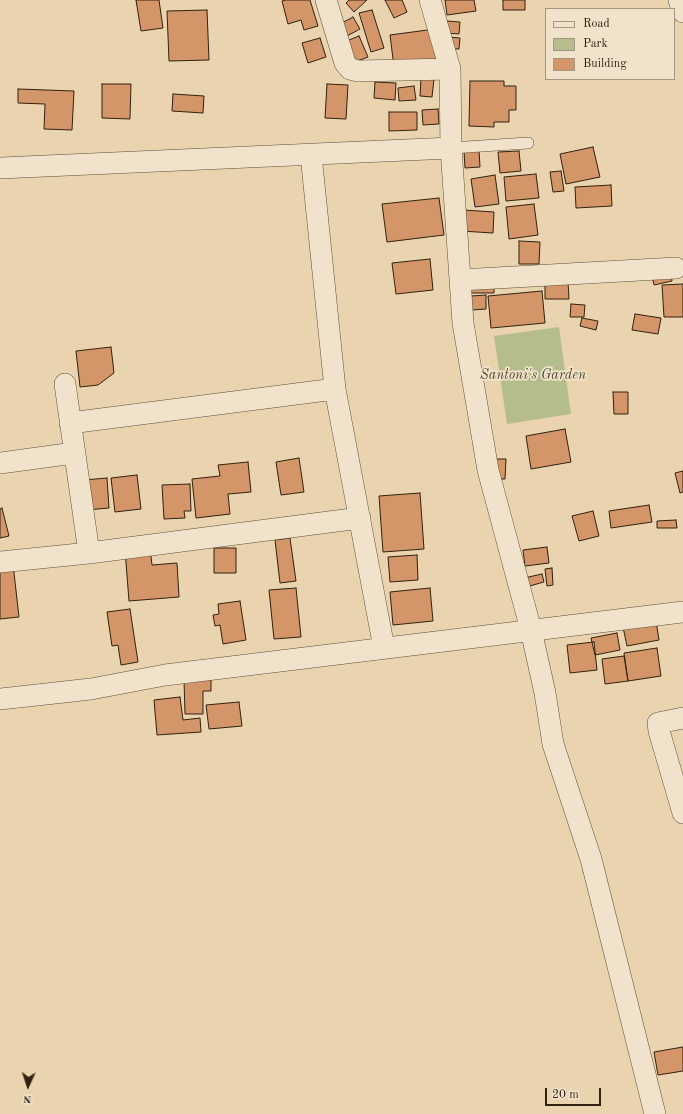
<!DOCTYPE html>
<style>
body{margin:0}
#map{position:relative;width:683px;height:1114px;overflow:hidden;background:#ead4af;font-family:"Old Standard TT",serif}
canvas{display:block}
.legend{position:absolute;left:545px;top:8px;width:130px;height:72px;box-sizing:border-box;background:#f1e3cb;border:1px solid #a49580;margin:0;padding:5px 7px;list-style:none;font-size:12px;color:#302110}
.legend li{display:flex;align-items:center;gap:8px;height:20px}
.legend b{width:20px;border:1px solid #a49580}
.north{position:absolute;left:8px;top:1066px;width:40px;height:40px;-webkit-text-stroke:3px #f1e3cb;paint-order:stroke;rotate:183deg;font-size:11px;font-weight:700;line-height:16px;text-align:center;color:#302110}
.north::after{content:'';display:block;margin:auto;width:14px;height:18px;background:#302110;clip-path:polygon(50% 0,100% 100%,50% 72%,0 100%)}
.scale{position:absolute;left:545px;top:1088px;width:56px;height:18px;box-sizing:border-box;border:2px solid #302110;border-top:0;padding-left:5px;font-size:12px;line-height:14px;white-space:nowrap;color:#302110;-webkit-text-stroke:3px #f1e3cb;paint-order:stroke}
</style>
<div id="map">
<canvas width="683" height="1114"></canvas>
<ul class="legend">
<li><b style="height:5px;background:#f1e3cb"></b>Road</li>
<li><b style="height:11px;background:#b5bd8c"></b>Park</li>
<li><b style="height:11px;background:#d49569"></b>Building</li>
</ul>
<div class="north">N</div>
<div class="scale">20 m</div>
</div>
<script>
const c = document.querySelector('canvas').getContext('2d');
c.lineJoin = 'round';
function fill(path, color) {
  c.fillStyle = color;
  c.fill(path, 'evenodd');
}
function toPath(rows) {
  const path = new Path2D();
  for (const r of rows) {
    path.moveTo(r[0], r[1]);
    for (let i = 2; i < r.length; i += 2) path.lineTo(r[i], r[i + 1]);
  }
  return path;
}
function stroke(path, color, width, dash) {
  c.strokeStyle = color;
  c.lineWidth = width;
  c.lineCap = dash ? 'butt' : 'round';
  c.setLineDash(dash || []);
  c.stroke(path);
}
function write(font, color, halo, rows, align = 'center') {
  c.font = font + ' "Old Standard TT",serif';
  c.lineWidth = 3.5;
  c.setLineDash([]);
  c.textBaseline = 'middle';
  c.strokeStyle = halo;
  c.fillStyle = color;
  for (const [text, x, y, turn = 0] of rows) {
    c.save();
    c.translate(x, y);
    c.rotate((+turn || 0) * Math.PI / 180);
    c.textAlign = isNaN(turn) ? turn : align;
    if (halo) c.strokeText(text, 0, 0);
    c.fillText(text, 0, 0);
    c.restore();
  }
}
fill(toPath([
 [559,327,571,414,507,424,494,336]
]), '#b5bd8c');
const building = toPath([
 [136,0,159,0,163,28,141,31,136,0],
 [285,0,310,0,318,26,304,30,301,20,288,24,282,1,285,0],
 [349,0,367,0,354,12,346,3,349,0],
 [385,0,402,0,407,12,394,18,385,0],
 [445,0,474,0,476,11,447,15,445,0],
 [503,0,525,0,525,10,503,10,503,0],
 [207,10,209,60,169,61,167,11,207,10],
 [372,10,384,48,371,52,359,13,372,10],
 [353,17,360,29,347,36,340,24,353,17],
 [447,21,460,22,459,34,446,33,447,21],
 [435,29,439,61,394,67,390,35,435,29],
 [359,36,368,57,352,63,344,42,359,36],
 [447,37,460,38,459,49,447,49,447,37],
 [320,38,326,57,308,63,302,43,320,38],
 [421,78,434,79,432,97,420,96,421,78],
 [470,81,504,81,504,86,516,86,516,110,509,110,509,122,494,122,494,127,469,126,470,81],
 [375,82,396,83,395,100,374,98,375,82],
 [102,84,131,84,130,119,102,118,102,84],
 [327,84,348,85,346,119,325,118,327,84],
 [414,86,416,100,399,101,398,88,414,86],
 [18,89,74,91,72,130,44,129,45,104,18,103,18,89],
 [173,94,204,96,203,113,172,111,173,94],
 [438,109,439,124,423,125,422,110,438,109],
 [389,112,417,112,417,130,389,131,389,112],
 [593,147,600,177,566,184,560,154,593,147],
 [479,150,480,167,465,168,464,151,479,150],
 [519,151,521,171,500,173,498,152,519,151],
 [561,171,564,191,553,192,550,172,561,171],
 [536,174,539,198,506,201,504,177,536,174],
 [495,175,499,204,475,207,471,179,495,175],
 [611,185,612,206,576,208,575,187,611,185],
 [439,198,444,235,387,242,382,204,439,198],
 [534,204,538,235,509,239,506,207,534,204],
 [463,210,494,212,493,233,461,231,463,210],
 [519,241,540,242,539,264,519,264,519,241],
 [430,259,433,290,396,294,392,263,430,259],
 [671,273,672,281,654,285,652,276,671,273],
 [568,282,569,299,545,299,545,283,568,282],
 [683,284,683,317,664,317,662,285,683,284],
 [470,285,494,285,494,293,469,293,470,285],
 [542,291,545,323,491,328,488,296,542,291],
 [486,295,486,309,472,310,471,296,486,295],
 [571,304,585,305,584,317,570,317,571,304],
 [635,314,661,318,658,334,632,330,635,314],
 [582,318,598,321,596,330,580,326,582,318],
 [111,347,114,373,98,385,80,387,76,351,111,347],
 [613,392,628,392,628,414,614,414,613,392],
 [565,429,571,462,531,469,526,436,565,429],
 [299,458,304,492,281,495,276,462,299,458],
 [488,459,506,459,505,479,488,479,488,459],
 [248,462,251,492,228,494,230,514,196,518,192,479,220,476,218,465,248,462],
 [683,471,683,492,680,493,675,473,683,471],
 [137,475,141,509,115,512,111,478,137,475],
 [107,478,109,508,86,510,84,480,107,478],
 [190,484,191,511,184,511,185,518,164,519,162,485,190,484],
 [420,493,424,549,383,552,379,496,420,493],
 [649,505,652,522,611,528,609,511,649,505],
 [2,508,9,536,0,538,0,509,2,508],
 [593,511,599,536,579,541,572,516,593,511],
 [676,520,677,528,657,528,657,521,676,520],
 [290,538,296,581,280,583,275,540,290,538],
 [547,547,549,563,525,566,523,550,547,547],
 [150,548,152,565,177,563,179,597,129,601,125,550,150,548],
 [214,548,236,548,236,573,214,573,214,548],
 [417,555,418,580,390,582,388,557,417,555],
 [13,564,19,617,0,619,0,566,13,564],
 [552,568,553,585,547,586,545,569,552,568],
 [542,574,544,582,526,587,524,578,542,574],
 [296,588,301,637,274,639,269,590,296,588],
 [430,588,433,621,393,625,390,592,430,588],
 [240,601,246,640,223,644,220,625,215,626,213,615,219,614,218,604,240,601],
 [130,609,138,662,121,665,118,645,112,646,107,612,130,609],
 [656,621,659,640,627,646,623,627,656,621],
 [617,633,620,650,595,655,591,638,617,633],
 [594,642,597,670,570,673,567,645,594,642],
 [657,648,661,676,628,681,624,653,657,648],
 [624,656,628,681,605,684,602,659,624,656],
 [184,680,211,680,211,691,203,691,203,714,185,714,184,680],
 [180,697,183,720,200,718,201,732,157,735,154,700,180,697],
 [239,702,242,726,209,729,206,705,239,702],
 [683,1047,683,1071,658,1075,654,1052,683,1047]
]);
fill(building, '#d49569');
stroke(building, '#302110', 1);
const lane = toPath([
 [451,148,528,143]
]);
const street = toPath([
 [326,0,345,63,350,69,358,71,450,69],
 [430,0,450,69,451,148],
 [679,0,683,12],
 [311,155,335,389],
 [0,168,451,148,463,323,488,470,531,630,545,693,553,744,591,859,655,1114],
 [460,280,676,268],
 [65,384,89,553],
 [70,423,335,389,384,648],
 [0,463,74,453],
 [0,562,89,553,360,518],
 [0,699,91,689,165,675,683,612],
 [683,718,658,723,659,731,683,813]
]);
stroke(lane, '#5e4e38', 12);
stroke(street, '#5e4e38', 22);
stroke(lane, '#f1e3cb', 11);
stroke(street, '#f1e3cb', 21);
write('italic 14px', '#51482f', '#f1e3cb', [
 ["Santoni's Garden",533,375]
]);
</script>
